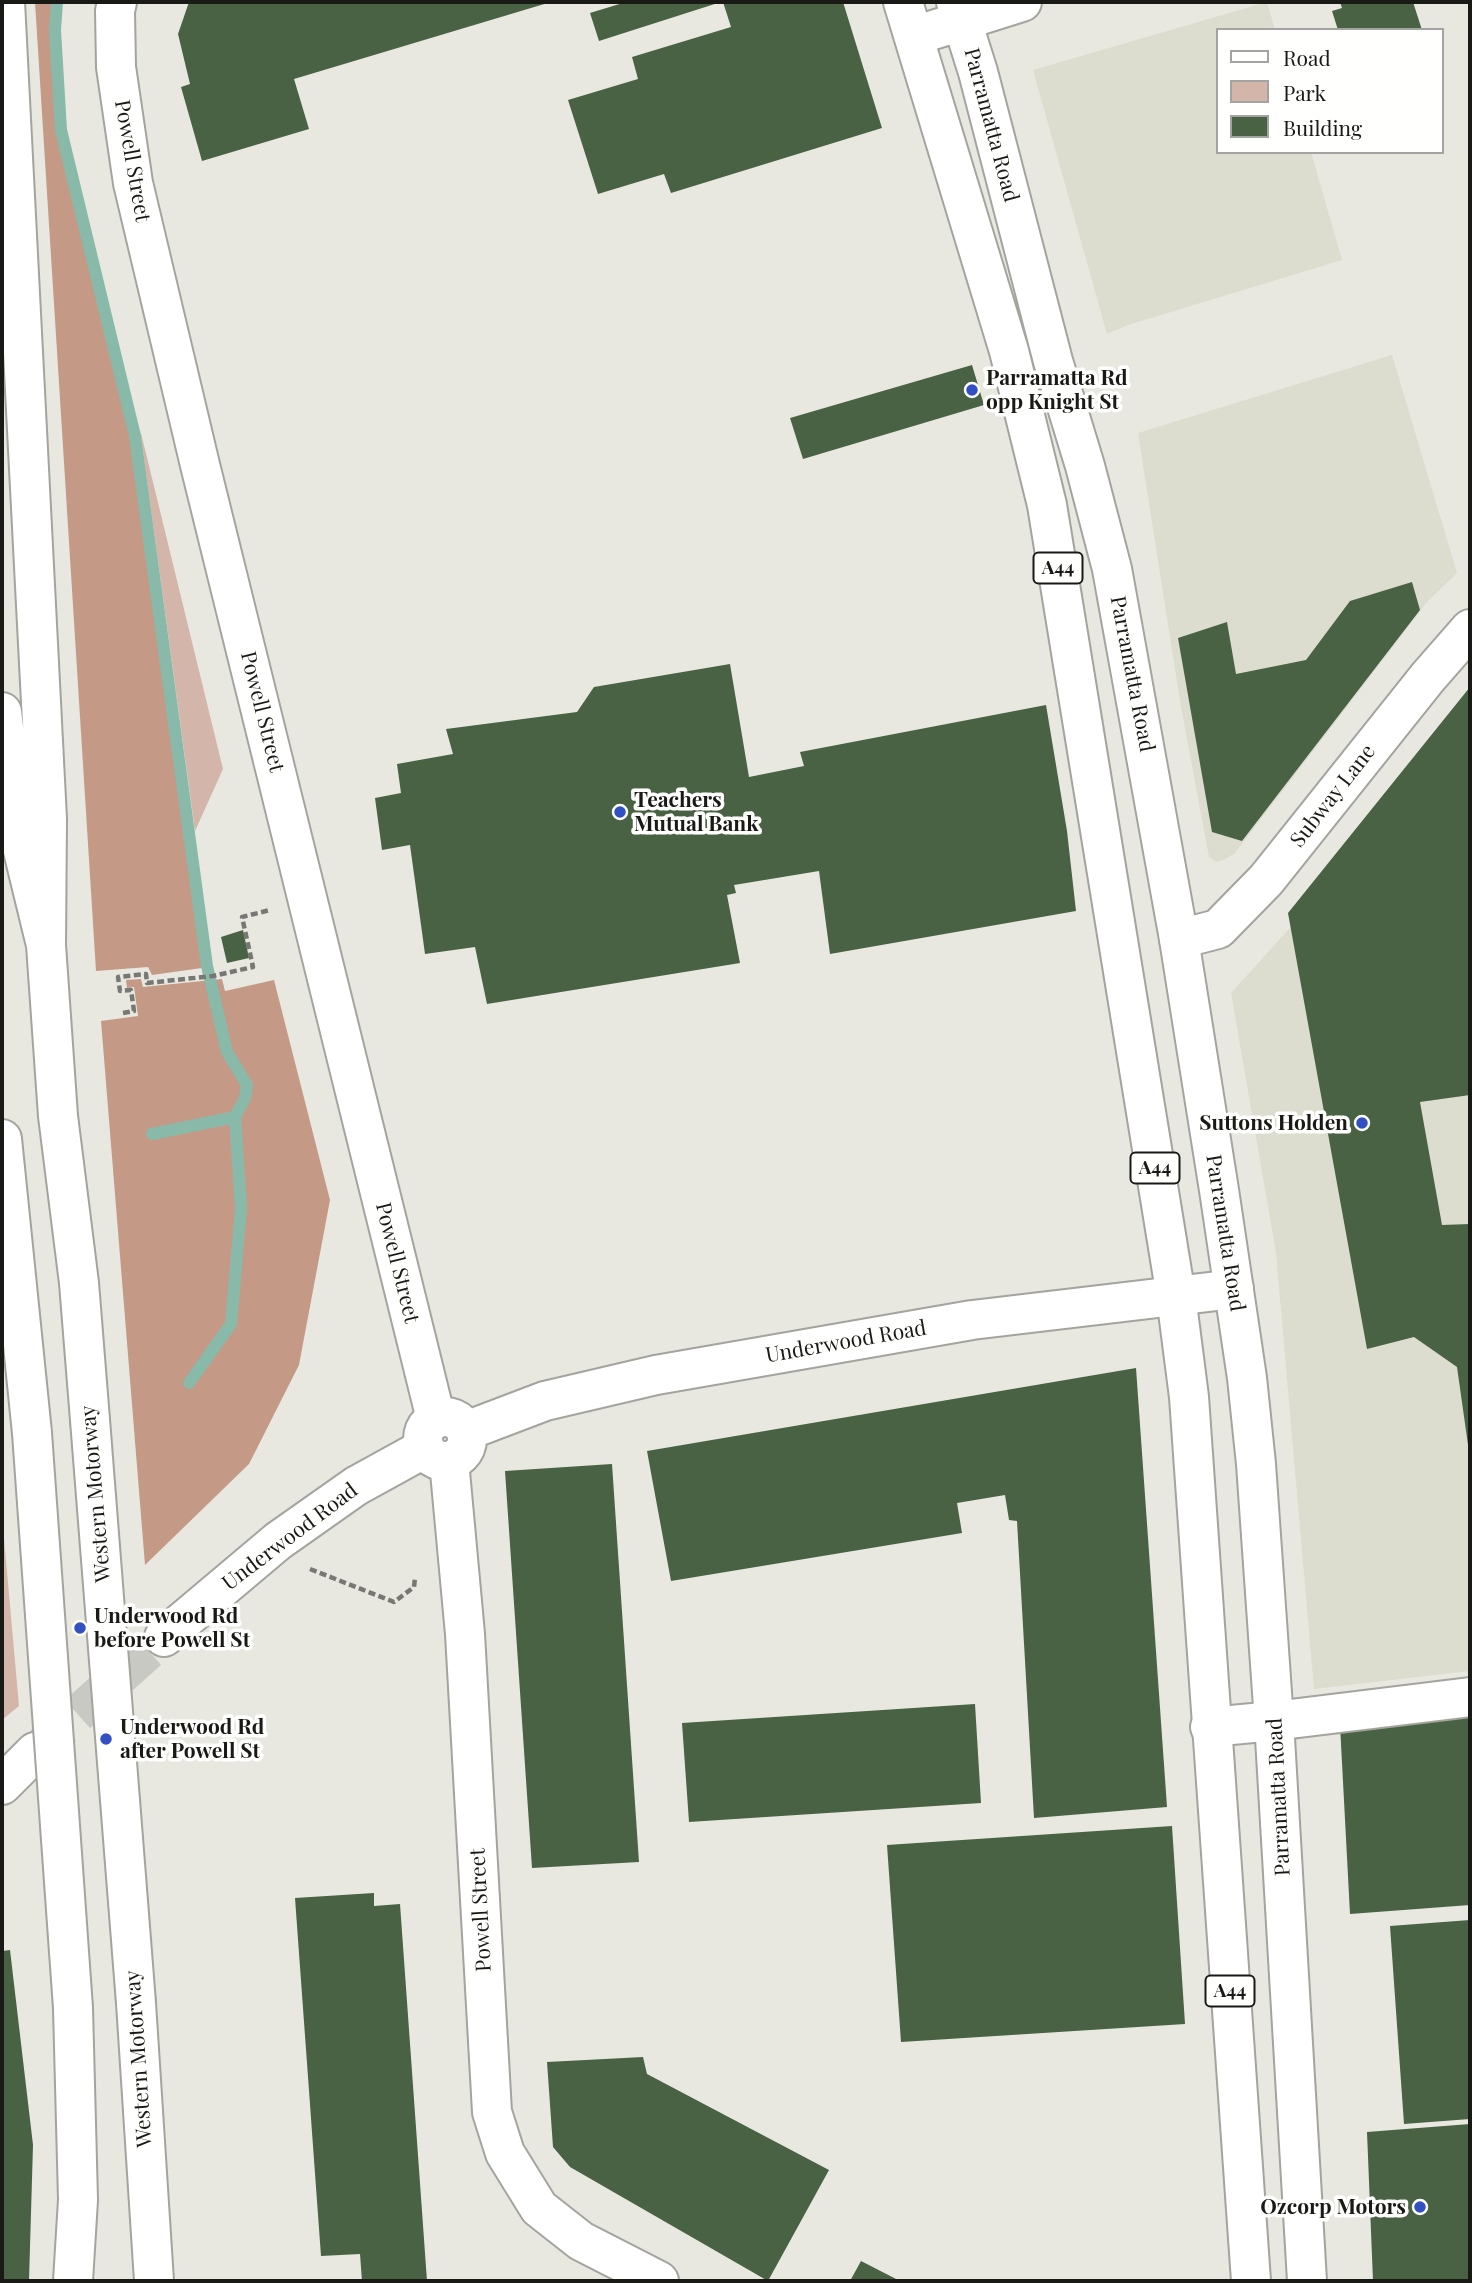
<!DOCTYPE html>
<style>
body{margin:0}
#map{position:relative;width:1472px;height:2283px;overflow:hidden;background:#e8e8e1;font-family:"Playfair Display",serif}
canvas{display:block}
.frame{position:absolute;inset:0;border:4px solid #191916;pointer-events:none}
.legend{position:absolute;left:1216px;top:28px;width:228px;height:126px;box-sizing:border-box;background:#fffffe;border:2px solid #a3a3a1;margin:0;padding:9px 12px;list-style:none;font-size:21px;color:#191916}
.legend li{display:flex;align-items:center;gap:14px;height:35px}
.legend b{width:35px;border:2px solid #a3a3a1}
</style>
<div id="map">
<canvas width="1472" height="2283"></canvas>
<div class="frame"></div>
<ul class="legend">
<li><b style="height:9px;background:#fff"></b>Road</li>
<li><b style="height:19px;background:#d3b5a9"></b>Park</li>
<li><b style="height:19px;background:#486243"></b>Building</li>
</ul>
</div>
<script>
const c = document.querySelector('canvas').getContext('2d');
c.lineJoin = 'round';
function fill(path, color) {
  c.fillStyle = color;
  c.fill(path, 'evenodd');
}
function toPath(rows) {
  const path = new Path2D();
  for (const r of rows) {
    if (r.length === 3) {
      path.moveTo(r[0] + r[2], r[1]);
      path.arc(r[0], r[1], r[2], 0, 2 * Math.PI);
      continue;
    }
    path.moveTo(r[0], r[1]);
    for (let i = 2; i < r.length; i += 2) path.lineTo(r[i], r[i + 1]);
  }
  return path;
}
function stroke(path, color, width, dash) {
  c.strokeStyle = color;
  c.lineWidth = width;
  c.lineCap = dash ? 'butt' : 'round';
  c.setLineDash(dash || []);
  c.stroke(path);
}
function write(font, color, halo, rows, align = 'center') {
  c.font = font + ' "Playfair Display",serif';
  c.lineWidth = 7;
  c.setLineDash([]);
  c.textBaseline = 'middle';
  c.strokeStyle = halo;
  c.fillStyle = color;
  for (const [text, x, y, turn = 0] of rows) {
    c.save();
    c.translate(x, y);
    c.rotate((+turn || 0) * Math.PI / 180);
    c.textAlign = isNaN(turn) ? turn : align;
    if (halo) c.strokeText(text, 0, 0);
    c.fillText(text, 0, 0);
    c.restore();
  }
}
fill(toPath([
 [1267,2,1275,30,1218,30,1218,152,1311,152,1342,260,1128,325,1107,334,1033,70],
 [1392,355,1457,573,1428,601,1235,853,1225,859,1216,862,1209,857,1181,707,1138,433],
 [1470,729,1470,1671,1314,1689,1276,1253,1231,993]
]), '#dcddce');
fill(toPath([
 [140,429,223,769,195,831],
 [2,1516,19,1706,2,1720]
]), '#d3b5a9');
fill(toPath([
 [35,2,55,2,52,48,58,130,132,437,202,968,152,975,148,967,96,971],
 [141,979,143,987,222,979,225,991,274,980,330,1200,299,1365,249,1464,145,1565,101,1021,138,1016,134,987,127,988,126,980]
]), '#c49a87');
stroke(toPath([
 [57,2,55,30,61,130,135,436,207,966,227,1052,247,1085,245,1098,235,1117,241,1208,231,1324,189,1383],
 [152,1134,235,1117]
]), '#88b9a9', 12);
fill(toPath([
 [189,2,551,2,294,79,309,129,202,161,181,87,190,84,178,34],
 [626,2,721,2,599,41,590,13],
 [723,2,843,2,882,128,671,193,664,174,598,194,568,100,638,79,632,57,731,27],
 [1340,2,1413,2,1422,30,1338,30,1332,11,1342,8],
 [972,365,984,405,803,459,790,418],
 [1412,582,1420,610,1242,841,1212,832,1178,638,1227,622,1236,674,1306,660,1350,601],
 [730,664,749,777,804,766,800,752,1046,705,1067,831,1076,911,830,954,819,871,734,885,736,893,727,895,740,963,487,1004,475,947,425,954,410,845,382,850,375,798,401,793,397,764,453,754,446,729,577,712,594,687],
 [1470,687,1470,1095,1420,1102,1442,1225,1470,1224,1470,1451,1469,1452,1457,1367,1414,1337,1367,1349,1288,913],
 [243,930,249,958,227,963,221,937],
 [1136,1368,1167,1807,1034,1818,1017,1521,1009,1520,1005,1495,957,1503,962,1533,671,1581,647,1451],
 [612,1464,639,1862,532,1868,505,1471],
 [975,1704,981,1803,689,1822,682,1723],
 [1470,1715,1470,1905,1350,1914,1340,1725],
 [1172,1826,1185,2024,901,2042,887,1845],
 [374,1893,374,1906,400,1904,427,2281,362,2281,360,2254,321,2256,295,1898],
 [1470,1920,1470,2119,1404,2124,1390,1926],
 [10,1950,33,2145,29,2281,2,2281,2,1951],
 [643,2057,647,2074,829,2170,768,2281,570,2167,553,2147,547,2062],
 [1470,2124,1470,2281,1373,2281,1367,2132],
 [861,2261,900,2281,850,2281]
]), '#486243');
stroke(toPath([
 [35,1752,164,1637]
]), '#c9c9c3', 38, [38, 19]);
const minor = toPath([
 [117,2,115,11,116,67,133,183,200,465,436,1419],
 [914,36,1022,2],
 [1179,939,1218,929,1266,880,1428,677,1470,629],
 [449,1461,465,1634,492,2112,505,2153,539,2208,581,2241,659,2281],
 [1210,1727,1274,1721,1470,1697]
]);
const major = toPath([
 [445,1439,22],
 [466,1431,545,1401,656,1375,972,1320,1234,1289],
 [164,1637,278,1541,356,1486,425,1448],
 [2,1785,35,1752]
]);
const highway = toPath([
 [5,2,47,819,46,945],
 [903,2,1009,351,1047,505,1176,1296,1189,1397,1251,2281],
 [956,2,978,72,1053,361,1085,466,1112,569,1179,939,1219,1190,1247,1378,1256,1464,1274,1721,1307,2281],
 [2,712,16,822,46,945,58,1116,79,1283,90,1420],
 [2,1139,32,1433],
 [136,2003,154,2281],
 [73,2281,78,2200,73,2008]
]);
stroke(minor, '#a3a49d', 42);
stroke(major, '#a3a49d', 42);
stroke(highway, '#a3a49d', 42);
stroke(toPath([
 [123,1013,134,1011,131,990,120,991,118,977,146,974,147,983,213,976,253,967,242,917,270,910],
 [310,1569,394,1602,414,1587,415,1578]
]), '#777773', 4.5, [7, 3.5]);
stroke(minor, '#fff', 38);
stroke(major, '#fff', 38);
stroke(highway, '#fff', 38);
const highwayBridge = toPath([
 [90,1420,136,2003],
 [32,1433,73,2008]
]);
stroke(highwayBridge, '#a3a49d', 42, []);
stroke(highwayBridge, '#fff', 38);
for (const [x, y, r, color] of [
 [972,390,7,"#3350c2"],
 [620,812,7,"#3350c2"],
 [1362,1123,7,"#3350c2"],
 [80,1628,7,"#3350c2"],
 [106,1739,7,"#3350c2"],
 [1420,2207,7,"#3350c2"]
]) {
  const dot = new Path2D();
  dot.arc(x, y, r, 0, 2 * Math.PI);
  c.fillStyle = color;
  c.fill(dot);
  stroke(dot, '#fffffe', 2.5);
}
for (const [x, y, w] of [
 [1058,568,49],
 [1155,1168,49],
 [1230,1991,49]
]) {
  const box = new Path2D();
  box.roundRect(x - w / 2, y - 15.5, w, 31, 5);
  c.fillStyle = '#fffffe';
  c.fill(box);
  stroke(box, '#191916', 2);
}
write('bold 19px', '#191916', null, [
 ["A44",1058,568],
 ["A44",1155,1168],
 ["A44",1230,1991]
]);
write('21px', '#191916', '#fffffe', [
 ["Parramatta Road",991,125,75],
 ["Powell Street",132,161,80],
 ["Parramatta Road",1132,674,79],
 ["Powell Street",262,712,76],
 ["Subway Lane",1333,796,-52],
 ["Parramatta Road",1225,1233,81],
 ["Powell Street",397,1263,76],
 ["Underwood Road",846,1342,-10],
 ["Western Motorway",96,1494,-95],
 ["Underwood Road",290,1537,-37],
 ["Parramatta Road",1279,1797,-93],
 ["Powell Street",481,1910,-93],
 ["Western Motorway",139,2059,-94]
]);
write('bold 21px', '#191916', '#fffffe', [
 ["Parramatta Rd",986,378],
 ["opp Knight St",986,402],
 ["Teachers",634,800],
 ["Mutual Bank",634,824],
 ["Suttons Holden",1348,1123,"right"],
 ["Underwood Rd",94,1616],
 ["before Powell St",94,1640],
 ["Underwood Rd",120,1727],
 ["after Powell St",120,1751],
 ["Ozcorp Motors",1406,2207,"right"]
], 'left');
</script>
